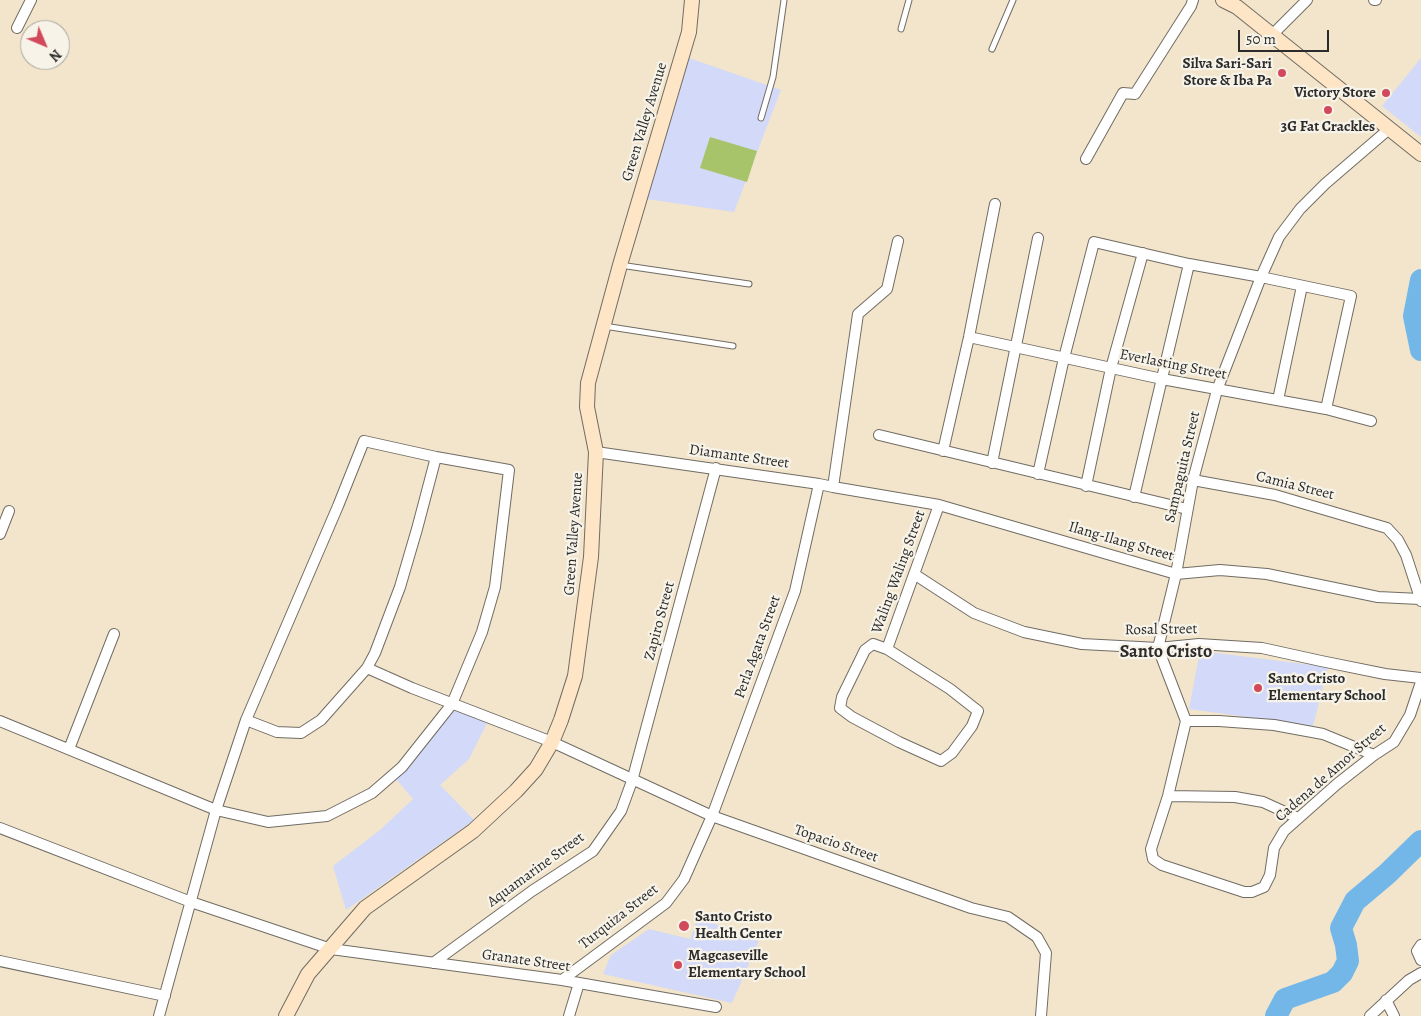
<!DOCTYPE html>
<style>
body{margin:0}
#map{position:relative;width:1421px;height:1016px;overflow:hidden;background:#f2e5cc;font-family:Alegreya,serif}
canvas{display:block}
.north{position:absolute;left:20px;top:20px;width:50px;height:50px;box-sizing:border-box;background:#f7f3e8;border:1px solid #a5a39c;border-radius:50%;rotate:135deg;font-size:14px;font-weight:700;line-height:20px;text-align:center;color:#2b2b2b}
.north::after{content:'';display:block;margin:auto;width:18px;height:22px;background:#d1495b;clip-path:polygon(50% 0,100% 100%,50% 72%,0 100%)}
.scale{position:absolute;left:1238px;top:30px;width:91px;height:22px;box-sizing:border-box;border:2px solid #2b2b2b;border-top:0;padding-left:6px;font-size:15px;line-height:18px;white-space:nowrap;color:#2b2b2b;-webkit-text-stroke:4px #f7f3e8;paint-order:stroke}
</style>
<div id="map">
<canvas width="1421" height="1016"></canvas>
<div class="north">N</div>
<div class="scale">50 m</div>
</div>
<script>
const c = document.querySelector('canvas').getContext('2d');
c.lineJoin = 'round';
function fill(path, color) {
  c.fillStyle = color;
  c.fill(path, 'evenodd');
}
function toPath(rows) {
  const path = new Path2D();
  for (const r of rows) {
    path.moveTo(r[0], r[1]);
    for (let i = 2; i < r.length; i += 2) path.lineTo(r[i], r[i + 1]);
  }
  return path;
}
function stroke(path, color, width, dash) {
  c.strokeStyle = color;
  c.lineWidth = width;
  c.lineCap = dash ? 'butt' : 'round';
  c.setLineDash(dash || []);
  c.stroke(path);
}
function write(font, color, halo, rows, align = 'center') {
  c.font = font + ' Alegreya,serif';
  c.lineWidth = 4.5;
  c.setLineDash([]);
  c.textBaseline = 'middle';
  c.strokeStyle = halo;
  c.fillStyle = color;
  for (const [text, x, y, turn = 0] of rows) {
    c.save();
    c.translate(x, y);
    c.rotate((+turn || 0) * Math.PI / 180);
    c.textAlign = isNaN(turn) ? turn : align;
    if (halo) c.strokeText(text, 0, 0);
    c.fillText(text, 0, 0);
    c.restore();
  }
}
fill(toPath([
 [689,58,781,90,734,212,647,199],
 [1421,58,1421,137,1382,106],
 [1200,651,1328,667,1313,726,1189,709],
 [456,709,487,723,469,759,440,785,474,820,346,910,333,866,380,830,413,799,395,778,448,712],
 [698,917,759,941,732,1003,603,974,611,955,649,929,690,939]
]), '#d2d9f9');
fill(toPath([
 [710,137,757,151,747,182,700,168]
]), '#a8c46a');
stroke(toPath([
 [1421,280,1414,316,1421,350],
 [1276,1016,1285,999,1333,982,1342,973,1348,961,1346,945,1341,928,1355,901,1387,874,1421,841]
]), '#73b7e9', 22);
const lane = toPath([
 [901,29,909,0],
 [992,49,1013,0],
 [761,118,773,77,784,0],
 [620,265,749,284],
 [604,326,733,346]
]);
const street = toPath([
 [1374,0,1376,0],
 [17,28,31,0],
 [1272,35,1307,0],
 [1389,129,1325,184,1300,209,1279,237,1261,277,1217,390,1193,480,1176,574,1158,648,1186,721,1168,796,1151,849,1153,859,1162,865,1244,892,1252,892,1264,887,1270,875,1274,848,1284,831,1337,784,1374,755,1394,742,1410,715,1421,682],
 [1086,159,1123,93,1135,94,1191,6,1193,0],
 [969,337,1162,379,1326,409,1371,421],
 [1278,400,1302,286],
 [879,435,1187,509],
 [943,451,969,337,995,204],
 [596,452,819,484,833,487,939,505,1176,574,1220,570,1267,574,1378,597,1420,599],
 [992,463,1038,238],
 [1038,474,1064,358,1094,242,1189,264,1261,277,1351,296,1326,409],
 [1193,480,1275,495,1387,528,1398,540,1406,555,1421,601],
 [1086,486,1111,368,1143,253],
 [833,487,858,314,887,289,898,241],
 [1134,497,1189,264],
 [0,534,9,511],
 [914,574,974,613,1024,632,1082,644,1158,648,1199,644,1262,648,1321,661,1385,674,1421,678],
 [873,644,887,649,950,689,978,711,972,726,952,753,941,761,899,742,852,717,840,708,842,697,865,650,873,644],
 [887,649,939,505],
 [367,668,412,688,552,742,712,816,971,908,1008,917,1037,937,1046,953,1041,1016],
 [246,720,277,732,301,733,321,720,367,668,375,653,400,587,417,529,436,457],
 [0,721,216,810,268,822,327,816,372,793,402,767,452,704,482,632,495,587,509,470,436,457,364,441,338,506,246,720,216,810,159,1016],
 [1186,721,1219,721,1274,725,1323,734,1374,755],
 [69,749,114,634],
 [1168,796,1235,797,1263,802,1298,818],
 [0,828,191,902,331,949,562,980,716,1007],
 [1421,945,1417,951,1421,960],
 [0,961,165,996],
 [433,963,532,891,593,851,621,811,632,781,716,468],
 [562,980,666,903,684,879,712,816,795,591,819,484],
 [1386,1000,1394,1016],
 [569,1016,579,983],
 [1370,1016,1409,980,1421,973]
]);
const secondary = toPath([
 [1223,0,1237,7,1421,154],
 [286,1016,308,974,365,908,473,831,516,791,536,769,552,742,561,720,575,676,591,557,596,452,587,407,588,383,620,265,689,32,692,0]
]);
stroke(lane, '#716c63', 7);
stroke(street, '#716c63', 12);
stroke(secondary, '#716c63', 16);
stroke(lane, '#fff', 5);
stroke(street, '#fff', 10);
stroke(secondary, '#fde5c5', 14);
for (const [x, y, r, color] of [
 [1282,73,5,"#d1495b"],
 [1386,93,5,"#d1495b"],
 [1328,110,5,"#d1495b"],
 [1258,688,5,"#d1495b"],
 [684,926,6,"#d1495b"],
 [678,965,5,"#d1495b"]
]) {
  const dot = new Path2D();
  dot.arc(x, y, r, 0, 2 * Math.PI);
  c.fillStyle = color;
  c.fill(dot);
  stroke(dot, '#f7f3e8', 2);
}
write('bold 15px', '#2b2b2b', '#f7f3e8', [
 ["Silva Sari-Sari",1272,64,"right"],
 ["Store & Iba Pa",1272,81,"right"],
 ["Victory Store",1376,93,"right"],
 ["3G Fat Crackles",1328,127,"center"],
 ["Santo Cristo",1268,679],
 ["Elementary School",1268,696],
 ["Santo Cristo",695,917],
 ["Health Center",695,934],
 ["Magcaseville",688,956],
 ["Elementary School",688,973]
], 'left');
write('15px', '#2b2b2b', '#f7f3e8', [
 ["Green Valley Avenue",645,122,-73],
 ["Everlasting Street",1173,365,11],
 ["Diamante Street",739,457,8],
 ["Sampaguita Street",1183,467,-77],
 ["Camia Street",1295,486,14],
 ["Green Valley Avenue",574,534,-86],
 ["Ilang-Ilang Street",1121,542,16],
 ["Waling Waling Street",899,572,-70],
 ["Zapiro Street",660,621,-75],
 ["Rosal Street",1161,630,-1],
 ["Perla Agata Street",758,647,-70],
 ["Cadena de Amor Street",1331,773,-41],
 ["Topacio Street",836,844,19],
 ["Aquamarine Street",536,870,-36],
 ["Turquiza Street",619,917,-38],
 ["Granate Street",526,961,8]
]);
write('bold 18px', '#2b2b2b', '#f7f3e8', [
 ["Santo Cristo",1166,653]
]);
</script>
